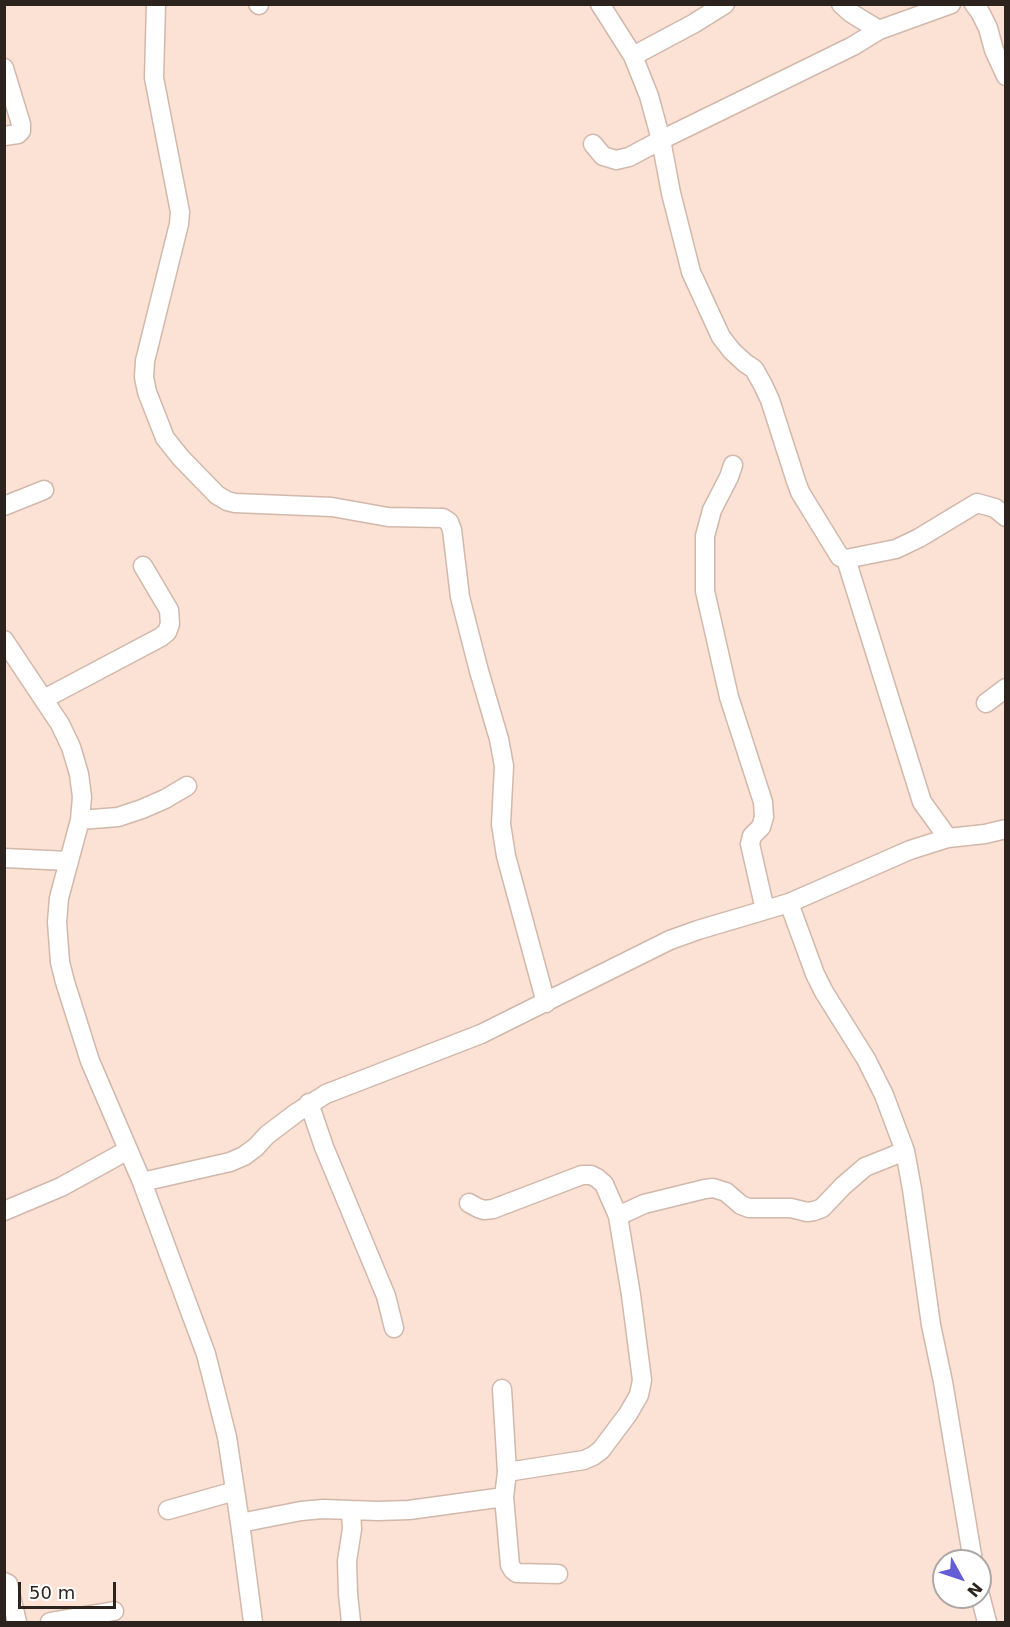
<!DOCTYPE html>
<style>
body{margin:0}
#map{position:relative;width:1010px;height:1627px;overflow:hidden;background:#fce2d4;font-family:"DejaVu Sans",sans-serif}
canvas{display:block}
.frame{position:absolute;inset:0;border:6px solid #2d231e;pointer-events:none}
.north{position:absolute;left:932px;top:1549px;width:60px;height:60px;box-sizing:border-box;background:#fff;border:2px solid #aba7a5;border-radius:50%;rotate:130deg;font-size:16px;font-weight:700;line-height:24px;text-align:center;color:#2d231e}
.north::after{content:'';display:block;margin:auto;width:21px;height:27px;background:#635ed7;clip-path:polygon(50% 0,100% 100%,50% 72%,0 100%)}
.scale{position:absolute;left:18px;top:1582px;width:98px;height:27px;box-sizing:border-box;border:3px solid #2d231e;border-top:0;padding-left:8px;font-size:18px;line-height:21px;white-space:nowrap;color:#2d231e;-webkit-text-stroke:4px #fff;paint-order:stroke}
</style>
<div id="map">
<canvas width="1010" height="1627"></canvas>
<div class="frame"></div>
<div class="north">N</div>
<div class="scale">50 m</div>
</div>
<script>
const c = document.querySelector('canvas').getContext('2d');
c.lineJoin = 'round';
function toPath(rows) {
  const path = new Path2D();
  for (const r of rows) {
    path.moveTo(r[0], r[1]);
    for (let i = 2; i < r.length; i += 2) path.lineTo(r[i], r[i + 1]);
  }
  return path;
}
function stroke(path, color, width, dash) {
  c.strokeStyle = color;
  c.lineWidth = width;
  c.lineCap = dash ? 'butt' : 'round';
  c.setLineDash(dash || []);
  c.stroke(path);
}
const minor = toPath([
 [156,4,154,78,180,212,179,224,145,361,144,377,147,392,165,438,181,458,217,495,227,501,235,503,332,507,388,517,443,518,449,522,452,530,460,597,479,671,499,739,504,766,501,824,506,856,546,1003],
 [258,4,259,5],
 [600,4,633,56,693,24,725,4],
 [841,4,851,13,879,30,951,4],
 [974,4,980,12,988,28,994,50,1006,76],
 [633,56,649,96,661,140,853,46,879,30],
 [4,68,21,124,21,131,18,134,4,136],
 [593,144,603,156,616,160,629,157,661,140,671,193,691,272,721,337,732,351,745,363,754,369,763,385,770,400,796,481,800,492,840,557,846,559,896,549,919,538,977,503,995,508,1006,517],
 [733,465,729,477,712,510,705,536,705,591,729,697,763,802,764,817,761,827,752,836,750,844,765,910],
 [4,506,44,490],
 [846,559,922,802,948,838],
 [4,640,60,724,71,747,79,774,82,797,80,820,59,898,57,922,60,962,65,982,90,1061,142,1182,206,1354,227,1437,240,1523,253,1622],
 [44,699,161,637,167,632,170,624,169,610,143,566],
 [986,703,1006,688],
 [80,820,118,817,142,809,165,799,187,786],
 [4,858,69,861],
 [789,903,815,974,824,992,866,1059,884,1095,905,1151,912,1189,931,1325,943,1382,973,1561],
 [309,1103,324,1147,386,1296,394,1328],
 [142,1182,230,1162,244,1156,256,1147,267,1135,296,1113,326,1094,481,1034,670,940,698,930,789,903,910,850,948,838,985,834,1006,829],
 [469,1203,478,1208,484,1210,493,1209,582,1175,591,1175,597,1178,604,1184,618,1216,631,1295,642,1380,639,1395,628,1414,601,1450,593,1456,584,1460,507,1472],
 [4,1211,61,1187,128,1150],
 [618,1216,644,1204,705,1189,713,1188,726,1192,741,1205,749,1208,791,1208,807,1212,814,1211,822,1208,843,1186,865,1167,905,1151],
 [504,1497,510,1565,513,1570,517,1573,558,1574],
 [168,1510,235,1491],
 [240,1523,301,1511,323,1509,378,1511,409,1510,504,1497,507,1472,502,1389],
 [4,1582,8,1584,17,1622],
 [980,1595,987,1622],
 [50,1622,114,1611],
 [351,1622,348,1594,347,1561,352,1529,351,1510]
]);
stroke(minor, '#d1b8ab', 21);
stroke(minor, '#fff', 18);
</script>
